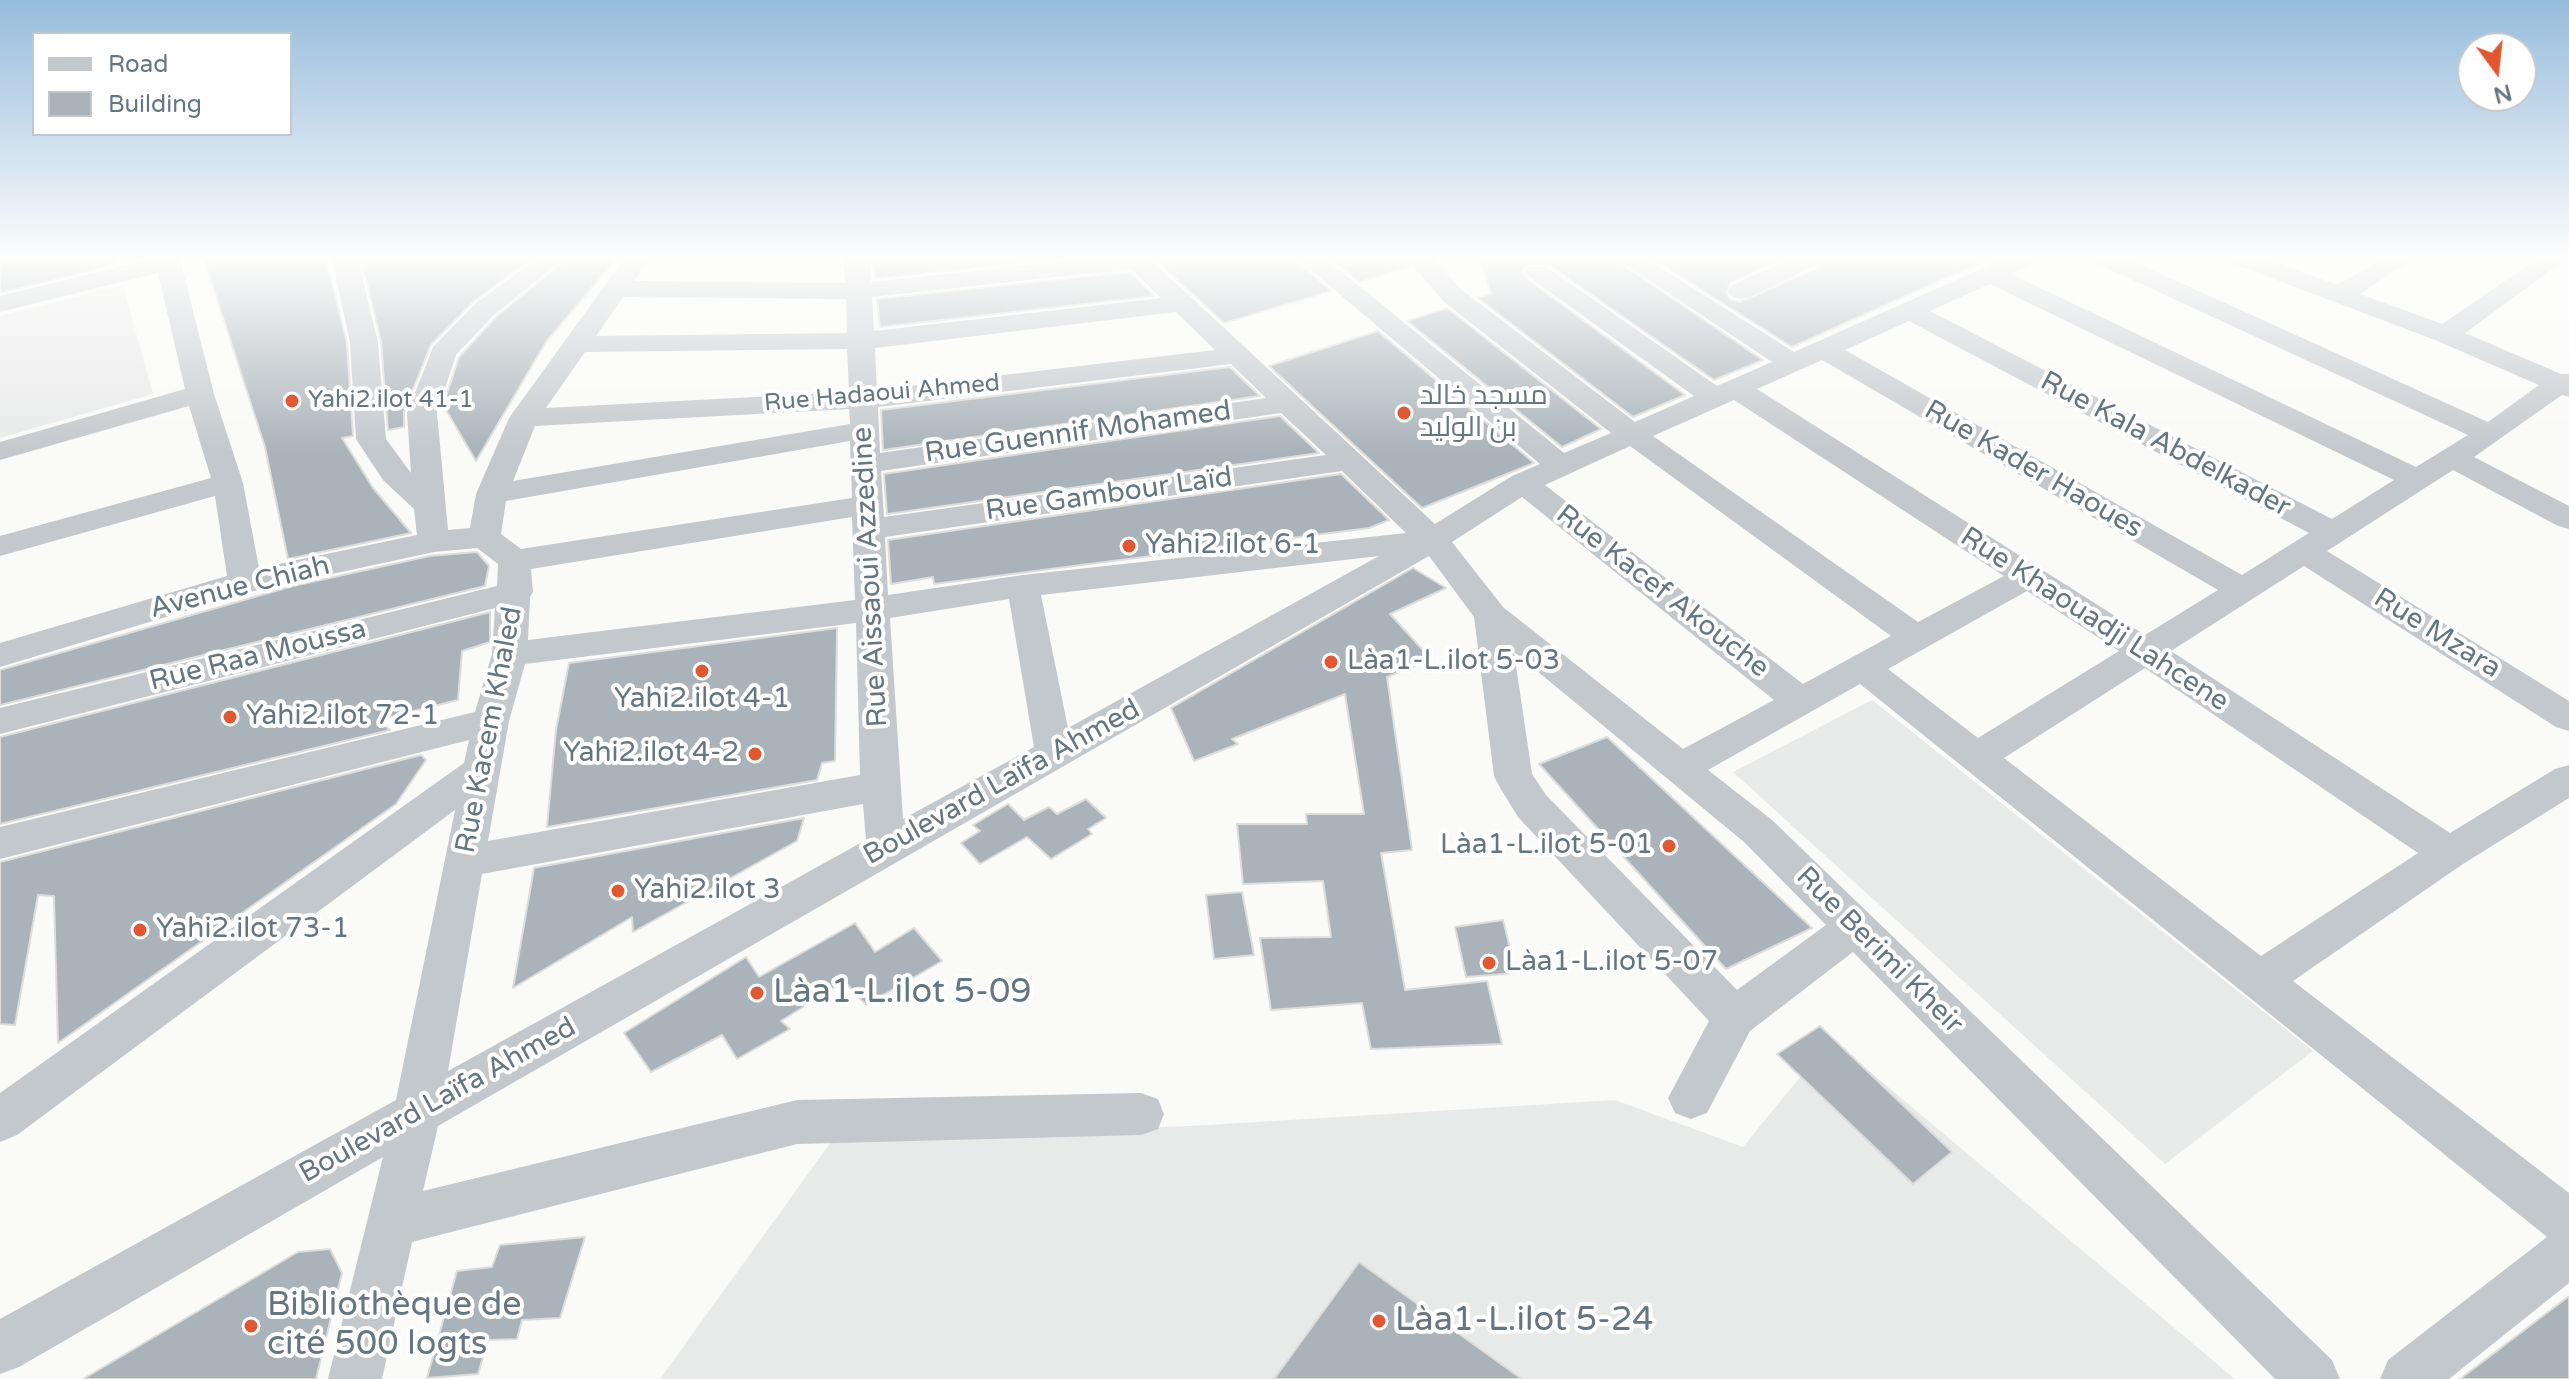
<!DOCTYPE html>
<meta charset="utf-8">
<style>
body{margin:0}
#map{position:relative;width:2569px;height:1379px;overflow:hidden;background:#fafaf8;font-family:"Varela Round",sans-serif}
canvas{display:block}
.legend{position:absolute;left:32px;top:32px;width:260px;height:104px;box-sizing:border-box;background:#fff;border:2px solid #c1c8cd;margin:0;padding:10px 14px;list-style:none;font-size:24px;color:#657683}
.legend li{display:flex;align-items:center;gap:16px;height:40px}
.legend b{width:40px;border:2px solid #c1c8cd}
.north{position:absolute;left:2457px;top:32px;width:80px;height:80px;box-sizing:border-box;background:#fff;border:2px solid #c1c8cd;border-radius:50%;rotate:165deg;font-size:22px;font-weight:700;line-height:32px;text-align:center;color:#657683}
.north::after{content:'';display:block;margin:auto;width:28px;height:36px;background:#e4572e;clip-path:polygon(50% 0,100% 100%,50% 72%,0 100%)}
</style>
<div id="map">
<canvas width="2569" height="1379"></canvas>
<ul class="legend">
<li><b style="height:10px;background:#c3c8cc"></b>Road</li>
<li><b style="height:22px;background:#aab3b9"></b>Building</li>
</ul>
<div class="north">N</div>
</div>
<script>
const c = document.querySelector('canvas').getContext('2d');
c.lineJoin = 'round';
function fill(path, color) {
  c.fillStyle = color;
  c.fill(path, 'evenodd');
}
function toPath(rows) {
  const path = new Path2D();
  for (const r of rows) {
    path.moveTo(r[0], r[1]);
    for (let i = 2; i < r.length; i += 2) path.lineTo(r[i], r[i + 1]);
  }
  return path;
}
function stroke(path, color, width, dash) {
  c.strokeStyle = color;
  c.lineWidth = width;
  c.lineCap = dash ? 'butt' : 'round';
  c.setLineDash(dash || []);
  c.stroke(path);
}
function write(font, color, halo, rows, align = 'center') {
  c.font = font + ' "Varela Round",Cairo,sans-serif';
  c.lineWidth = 8;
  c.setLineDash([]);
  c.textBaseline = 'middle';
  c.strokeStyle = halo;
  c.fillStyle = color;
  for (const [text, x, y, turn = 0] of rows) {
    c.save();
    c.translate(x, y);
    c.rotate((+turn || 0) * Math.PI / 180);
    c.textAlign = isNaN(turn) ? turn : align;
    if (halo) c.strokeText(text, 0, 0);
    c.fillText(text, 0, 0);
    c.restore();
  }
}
fill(toPath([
 [123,285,153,394,0,438,0,316],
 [1872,700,2313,1051,2165,1164,1733,772],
 [1831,1039,2235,1379,660,1379,831,1142,1208,1125,1615,1100,1743,1147]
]), '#e8e9e9');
const building = toPath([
 [0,259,114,259,115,265,0,293,0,259],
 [204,259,326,259,347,343,353,436,342,438,373,488,411,533,288,559,265,447,204,259],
 [385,259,531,259,474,301,431,345,404,412,404,427,388,430,381,342,362,262,385,259],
 [567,259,616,259,546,342,476,461,443,405,459,357,496,317,567,259],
 [873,259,1053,259,875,279,873,259],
 [1155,259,1295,259,1331,291,1224,323,1155,259],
 [1331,259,1404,259,1410,267,1359,282,1331,259],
 [1480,259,1614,259,1763,360,1714,380,1549,265,1527,265,1522,272,1527,279,1685,395,1633,417,1478,298,1491,294,1480,259],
 [1653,259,1781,259,1730,283,1726,293,1731,300,1740,302,1820,267,1825,259,1988,259,1792,347,1653,259],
 [1130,272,1154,296,880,327,877,299,1130,272],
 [1447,308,1601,429,1562,447,1407,321,1447,308],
 [1378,331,1534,463,1422,508,1269,366,1378,331],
 [1230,367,1260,396,883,450,881,410,1230,367],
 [1280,416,1319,453,887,514,884,474,1280,416],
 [1341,474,1389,520,1369,528,934,584,933,577,891,584,888,540,1341,474],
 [477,552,489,566,485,586,0,705,0,670,293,586,430,556,477,552],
 [1413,568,1446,588,1390,614,1431,659,1387,677,1412,850,1381,853,1405,990,1487,981,1502,1044,1371,1049,1362,1003,1271,1010,1260,938,1331,937,1323,881,1243,884,1237,824,1307,824,1306,814,1364,814,1345,694,1232,739,1238,744,1194,761,1171,708,1413,568],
 [490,612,490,642,462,651,458,700,378,720,390,730,0,824,0,737,490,612],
 [837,628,835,761,822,763,817,780,547,827,556,730,569,663,837,628],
 [1607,737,1812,928,1726,969,1539,764,1607,737],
 [421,755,426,760,396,804,58,1043,54,896,38,895,15,1025,0,1024,0,862,421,755],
 [1086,799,1106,818,1088,829,1092,834,1051,859,1027,837,980,864,961,843,980,831,973,825,1008,804,1024,820,1049,807,1057,814,1086,799],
 [804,818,797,841,633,932,632,917,513,988,534,868,804,818],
 [1242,892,1254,955,1214,959,1206,895,1242,892],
 [1503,920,1516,973,1466,977,1455,927,1503,920],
 [855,923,875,952,914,928,942,961,866,1005,844,981,781,1021,790,1029,737,1059,722,1035,651,1072,624,1033,746,957,759,977,855,923],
 [1820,1026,1952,1152,1913,1184,1777,1054,1820,1026],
 [585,1237,560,1318,522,1320,517,1339,488,1340,478,1374,427,1378,457,1271,492,1267,500,1245,585,1237],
 [330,1249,342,1273,316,1379,83,1379,298,1252,330,1249],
 [1359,1262,1522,1379,1274,1379,1359,1262],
 [2569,1296,2569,1379,2460,1379,2569,1296]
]);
fill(building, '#aab3b9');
stroke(building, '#dcdcda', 2);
fill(toPath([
 [151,259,180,259,214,394,243,483,259,568,417,535,414,509,383,480,356,439,350,343,332,259,358,259,378,343,386,439,411,473,407,413,433,347,476,303,536,259,564,259,494,315,456,355,437,413,448,530,470,528,476,494,509,418,624,259,649,259,634,281,845,283,844,259,870,259,871,282,1083,259,1150,259,1435,524,1512,476,1540,464,1298,259,1326,259,1564,453,1611,433,1444,302,1407,259,1433,259,1462,290,1635,422,1694,396,1529,277,1525,272,1529,267,1547,267,1717,386,1772,362,1617,259,1647,259,1794,352,2003,259,2037,259,2034,264,2011,274,2416,467,2468,435,2098,264,2095,259,2128,259,2488,422,2539,385,2435,340,2234,264,2231,259,2267,259,2337,285,2382,259,2412,259,2360,294,2442,324,2537,259,2566,259,2465,333,2561,374,2569,374,2569,397,2562,395,2474,457,2569,506,2569,529,2558,526,2453,470,2327,551,2569,701,2569,731,2556,727,2304,566,2171,651,2450,833,2555,769,2569,765,2569,798,2463,864,2293,981,2569,1193,2569,1283,2449,1379,2380,1379,2388,1360,2547,1237,1860,684,1708,770,1772,820,2332,1360,2340,1379,2275,1379,1853,952,1750,1031,1707,1113,1691,1119,1675,1113,1668,1098,1709,1021,1518,817,1499,786,1494,776,1474,617,1429,556,438,1126,423,1191,797,1100,1141,1093,1158,1099,1164,1114,1158,1129,1141,1135,797,1144,412,1242,382,1379,328,1379,383,1157,19,1367,0,1374,0,1319,396,1100,455,810,17,1135,0,1142,0,1093,464,763,469,740,0,859,0,827,475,712,492,654,495,608,0,734,0,708,497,586,498,564,477,548,434,552,249,592,0,667,0,643,227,576,215,496,0,556,0,536,211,478,189,406,0,460,0,442,185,389,158,273,0,312,0,296,151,259],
 [1131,269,1161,298,874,331,872,297,1131,269],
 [1990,284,2394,480,2332,519,1930,311,1990,284],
 [623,297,846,299,847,333,596,336,623,297],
 [1176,312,1215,350,877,390,875,348,1176,312],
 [1909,321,2309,533,2242,575,1845,350,1909,321],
 [847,349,849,392,546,408,585,352,847,349],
 [1822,360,2218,590,2145,635,1757,389,1822,360],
 [1231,364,1266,398,880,453,878,407,1231,364],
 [1734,400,2004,576,1918,622,1653,436,1734,400],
 [849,409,850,424,513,481,535,426,849,409],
 [1281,413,1326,455,884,517,881,471,1281,413],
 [850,441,852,498,521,549,501,534,506,501,850,441],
 [1630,446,1891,636,1803,684,1545,485,1630,446],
 [1342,471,1406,533,1023,575,888,595,885,537,1342,471],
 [1522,497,1774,700,1683,749,1503,607,1452,542,1522,497],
 [852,517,855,600,528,640,530,597,533,592,531,569,852,517],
 [1379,556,1068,728,1041,595,1379,556],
 [2027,591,2119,651,1978,738,1888,669,2027,591],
 [1009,599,1034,747,903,819,890,618,1009,599],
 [856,623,860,775,488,841,509,721,525,664,856,623],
 [1514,652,1744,842,1826,925,1737,990,1546,795,1532,774,1514,652],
 [2145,668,2418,853,2261,956,2004,758,2145,668],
 [863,804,866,840,448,1071,482,874,863,804],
 [1789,259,1822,259,1819,264,1750,297,1741,299,1732,297,1728,291,1732,285,1789,259]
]), '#c3c8cc');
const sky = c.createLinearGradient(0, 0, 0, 452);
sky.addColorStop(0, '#96bcdc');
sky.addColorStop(0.57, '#fdfdfc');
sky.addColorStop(1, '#fdfdfc00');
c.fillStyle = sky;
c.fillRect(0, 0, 2569, 452);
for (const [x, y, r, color] of [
 [292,401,8,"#e4572e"],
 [1404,413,8,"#e4572e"],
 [1129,546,8,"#e4572e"],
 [1331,662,8,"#e4572e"],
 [702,671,8,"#e4572e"],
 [230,717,8,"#e4572e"],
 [755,754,8,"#e4572e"],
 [1669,846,8,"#e4572e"],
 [618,891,8,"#e4572e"],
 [140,930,8,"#e4572e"],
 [1489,963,8,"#e4572e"],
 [757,993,8,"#e4572e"],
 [1379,1321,8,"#e4572e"],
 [251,1326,8,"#e4572e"]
]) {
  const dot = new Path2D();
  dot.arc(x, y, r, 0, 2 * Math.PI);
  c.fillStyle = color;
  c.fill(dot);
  stroke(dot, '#fff', 3);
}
write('24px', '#657683', '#fff', [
 ["Rue Hadaoui Ahmed",882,394,-5]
]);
write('24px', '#657683', '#fff', [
 ["Yahi2.ilot 41-1",308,401]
], 'left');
write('28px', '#657683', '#fff', [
 ["مسجد خالد",1420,397],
 ["بن الوليد",1420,429],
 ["Yahi2.ilot 6-1",1145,546],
 ["Làa1-L.ilot 5-03",1347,662],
 ["Yahi2.ilot 4-1",702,700,"center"],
 ["Yahi2.ilot 72-1",246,717],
 ["Yahi2.ilot 4-2",739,754,"right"],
 ["Làa1-L.ilot 5-01",1653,846,"right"],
 ["Yahi2.ilot 3",634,891],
 ["Yahi2.ilot 73-1",156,930],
 ["Làa1-L.ilot 5-07",1505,963]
], 'left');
write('28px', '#657683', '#fff', [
 ["Rue Guennif Mohamed",1078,433,-8],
 ["Rue Kala Abdelkader",2165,445,28],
 ["Rue Kader Haoues",2033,470,30],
 ["Rue Gambour Laïd",1109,495,-8],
 ["Rue Aissaoui Azzedine",871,577,-93],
 ["Avenue Chiah",240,588,-14],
 ["Rue Kacef Akouche",1662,592,38],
 ["Rue Khaouadji Lahcene",2094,620,33],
 ["Rue Mzara",2437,634,32],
 ["Rue Raa Moussa",258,656,-14],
 ["Rue Kacem Khaled",490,730,-79],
 ["Boulevard Laïfa Ahmed",1002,783,-29],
 ["Rue Berimi Kheir",1879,951,45],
 ["Boulevard Laïfa Ahmed",438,1101,-29]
]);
write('34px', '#657683', '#fff', [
 ["Làa1-L.ilot 5-09",773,993],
 ["Bibliothèque de",267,1306],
 ["cité 500 logts",267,1345],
 ["Làa1-L.ilot 5-24",1395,1321]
], 'left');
</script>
